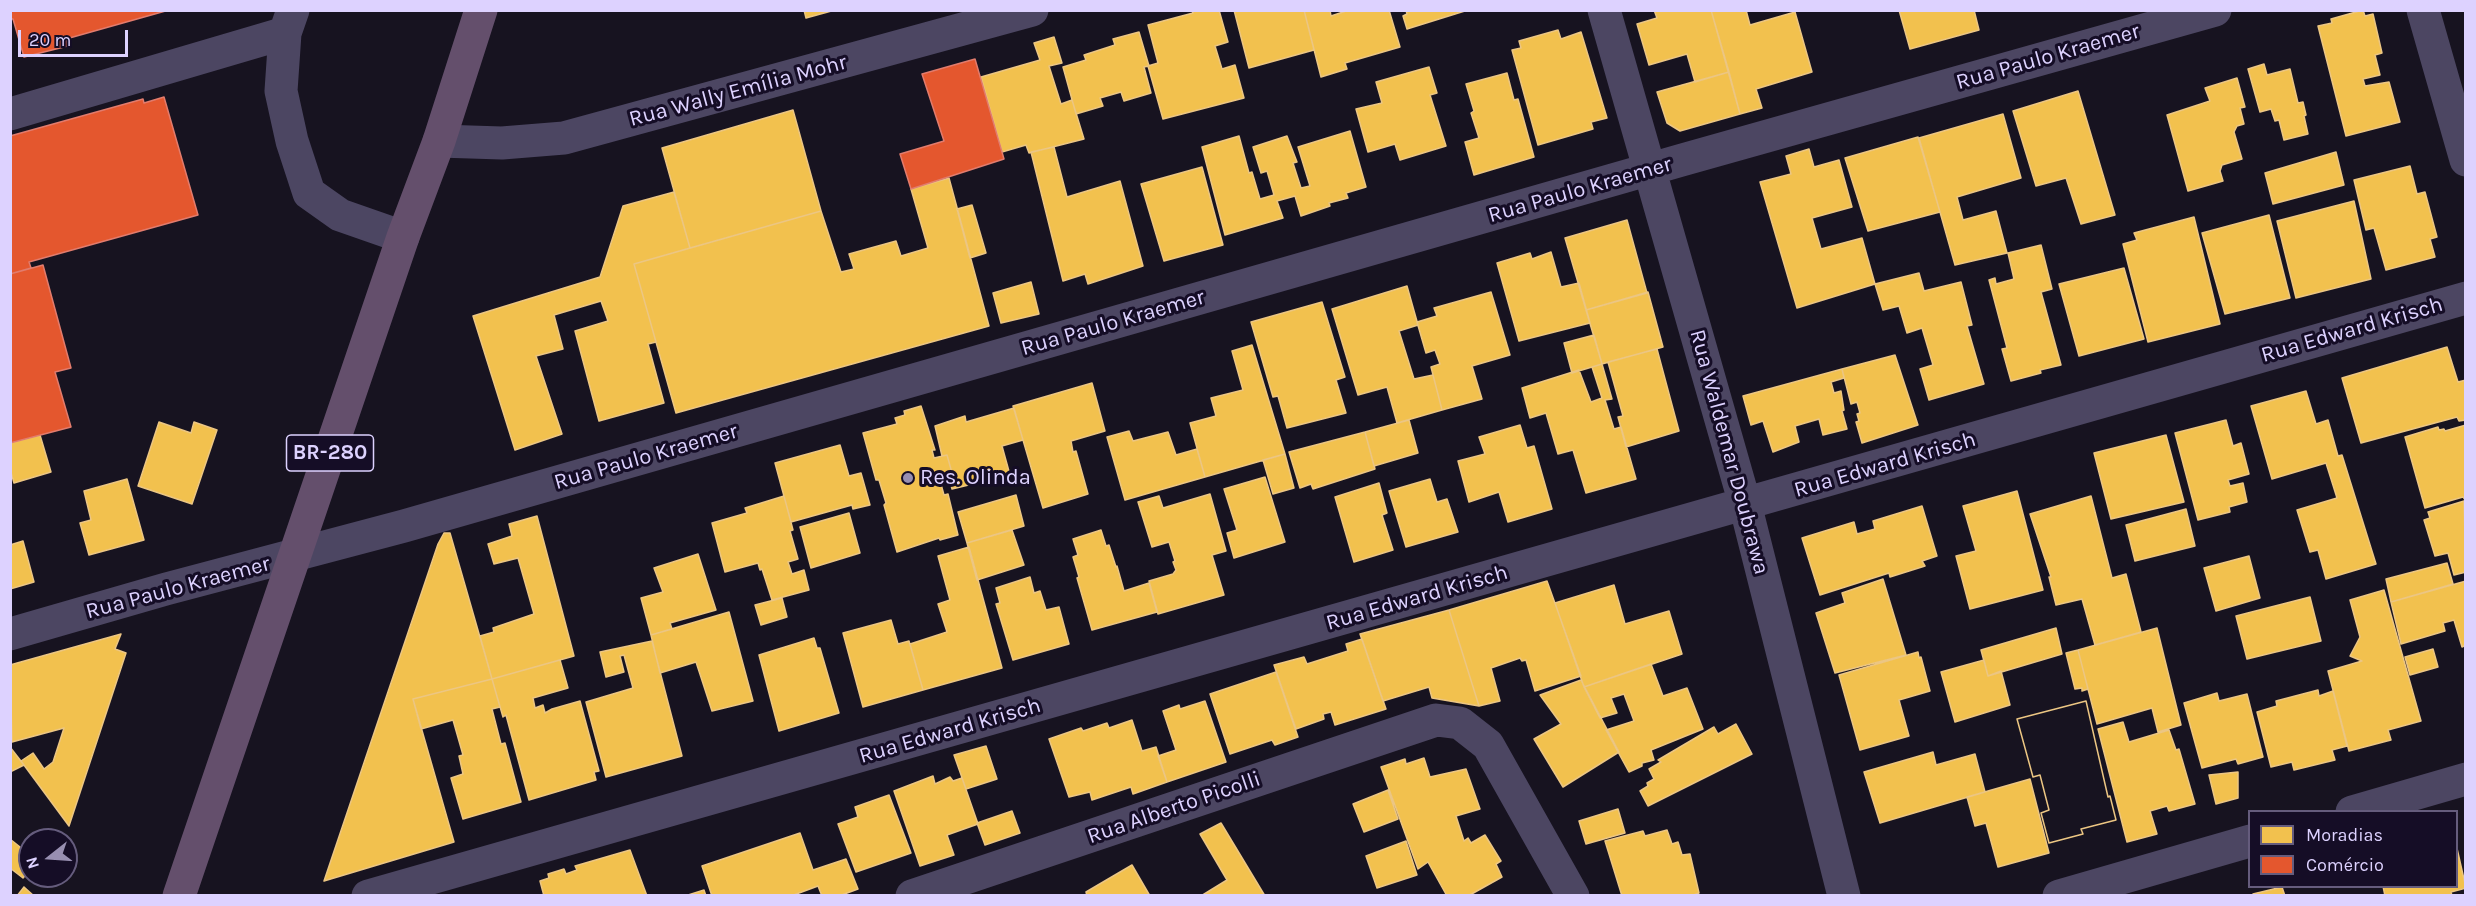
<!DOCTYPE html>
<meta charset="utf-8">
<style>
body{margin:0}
#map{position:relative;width:2476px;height:906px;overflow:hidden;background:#171320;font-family:Karla,sans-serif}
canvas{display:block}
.frame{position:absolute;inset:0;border:12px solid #ddd2ff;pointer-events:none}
.legend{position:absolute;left:2248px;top:810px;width:210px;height:78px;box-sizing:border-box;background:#150d26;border:2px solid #655c7d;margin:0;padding:8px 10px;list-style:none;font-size:18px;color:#ddd2ff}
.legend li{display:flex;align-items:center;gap:12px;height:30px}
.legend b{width:30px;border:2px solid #655c7d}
.north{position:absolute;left:18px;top:828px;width:60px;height:60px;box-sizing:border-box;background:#150d26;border:2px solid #655c7d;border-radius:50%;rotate:253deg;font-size:16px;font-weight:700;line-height:24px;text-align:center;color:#ddd2ff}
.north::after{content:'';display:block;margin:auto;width:21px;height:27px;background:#988fb1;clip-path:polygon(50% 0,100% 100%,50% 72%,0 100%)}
.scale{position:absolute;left:18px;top:30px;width:110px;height:27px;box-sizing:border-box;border:3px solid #ddd2ff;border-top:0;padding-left:8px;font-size:18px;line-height:21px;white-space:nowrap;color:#ddd2ff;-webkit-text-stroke:4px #150d26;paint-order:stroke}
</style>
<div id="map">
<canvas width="2476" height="906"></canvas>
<div class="frame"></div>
<ul class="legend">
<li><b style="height:16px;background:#f2c14e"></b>Moradias</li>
<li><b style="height:16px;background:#e4572e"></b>Comércio</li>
</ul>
<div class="north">N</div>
<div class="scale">20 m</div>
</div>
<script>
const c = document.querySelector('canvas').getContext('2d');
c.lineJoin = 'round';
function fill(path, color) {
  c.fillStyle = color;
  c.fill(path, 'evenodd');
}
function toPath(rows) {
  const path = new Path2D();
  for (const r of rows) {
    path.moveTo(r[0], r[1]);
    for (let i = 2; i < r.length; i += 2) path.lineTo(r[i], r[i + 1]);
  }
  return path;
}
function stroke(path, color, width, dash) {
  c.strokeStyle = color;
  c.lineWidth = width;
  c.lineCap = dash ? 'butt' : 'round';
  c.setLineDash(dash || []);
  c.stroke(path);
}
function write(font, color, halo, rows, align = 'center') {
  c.font = font + ' Karla,sans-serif';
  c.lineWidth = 6;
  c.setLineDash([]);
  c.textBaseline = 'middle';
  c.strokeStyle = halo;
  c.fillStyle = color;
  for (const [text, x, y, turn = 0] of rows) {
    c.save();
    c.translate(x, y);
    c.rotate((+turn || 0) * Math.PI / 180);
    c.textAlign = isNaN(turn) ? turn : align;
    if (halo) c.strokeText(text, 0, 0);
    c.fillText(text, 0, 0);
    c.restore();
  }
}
const homes = toPath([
 [804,10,835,10,806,18,804,10],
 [1192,10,1219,10,1228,42,1215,46,1222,69,1235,65,1244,98,1163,119,1148,66,1158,63,1148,25,1193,13,1192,10],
 [1234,10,1304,10,1314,50,1249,68,1234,10],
 [1304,10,1330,10,1331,16,1349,10,1389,10,1400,47,1345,63,1347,69,1321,77,1304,10],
 [1406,10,1468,10,1407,29,1403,16,1407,14,1406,10],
 [1654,10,1711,10,1729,72,1695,82,1687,54,1649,65,1637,24,1657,18,1654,10],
 [1711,10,1746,10,1750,25,1795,12,1812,72,1756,89,1762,108,1740,114,1711,10],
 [1899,10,1974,10,1979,30,1910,49,1899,10],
 [2363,10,2365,16,2373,14,2382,53,2375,55,2380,75,2363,79,2365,86,2389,82,2400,122,2346,136,2318,26,2332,23,2331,19,2363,10],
 [1558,30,1561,39,1581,32,1607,118,1591,122,1593,129,1538,145,1512,50,1521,48,1519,41,1558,30],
 [1139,32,1149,66,1144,67,1151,93,1124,101,1121,92,1100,98,1103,106,1076,114,1063,67,1086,60,1084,55,1115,45,1113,39,1139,32],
 [1054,37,1062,63,1049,66,1061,104,1072,100,1084,139,1029,153,1026,145,1002,152,981,77,1040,60,1034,43,1054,37],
 [2264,64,2267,75,2290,69,2298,103,2303,102,2306,115,2304,116,2308,134,2284,140,2279,120,2275,121,2271,109,2260,112,2248,69,2264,64],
 [1429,67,1437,93,1430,95,1446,146,1400,160,1395,144,1368,152,1356,109,1382,103,1376,82,1429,67],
 [1729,72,1740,114,1680,131,1667,123,1657,92,1729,72],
 [1507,73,1514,100,1518,99,1534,157,1474,175,1465,142,1479,138,1471,113,1474,111,1466,84,1507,73],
 [2237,78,2245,107,2240,108,2244,124,2237,126,2234,132,2242,159,2222,165,2220,171,2223,181,2188,191,2167,115,2210,101,2205,88,2237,78],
 [2078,91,2115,215,2081,224,2066,178,2036,186,2013,111,2078,91],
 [793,110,821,211,690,248,662,148,793,110],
 [2003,114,2021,178,1957,197,1963,220,1996,211,2007,253,1955,265,1919,138,2003,114],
 [1350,131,1366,187,1346,193,1348,198,1329,203,1330,206,1301,216,1295,196,1277,201,1283,218,1225,235,1202,147,1239,136,1249,173,1252,172,1260,199,1274,195,1267,171,1261,173,1253,147,1287,136,1297,162,1293,163,1301,188,1310,186,1298,147,1350,131],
 [1918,137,1940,212,1868,231,1845,158,1918,137],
 [1054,147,1067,197,1120,181,1143,266,1088,284,1085,274,1063,281,1031,152,1054,147],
 [1809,149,1814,167,1839,160,1852,207,1812,218,1821,249,1862,238,1875,284,1797,308,1760,182,1791,174,1786,156,1809,149],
 [2336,152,2344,185,2273,204,2265,173,2336,152],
 [2410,166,2417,194,2425,192,2437,237,2430,239,2435,257,2386,270,2374,228,2366,230,2354,180,2410,166],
 [1202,167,1223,245,1164,261,1141,184,1202,167],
 [949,178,989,326,676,413,634,264,821,211,841,272,854,269,849,254,896,241,901,256,928,248,911,189,949,178],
 [674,192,690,248,634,264,656,342,648,344,664,403,599,421,575,331,608,321,601,301,554,315,563,349,536,356,562,434,515,450,473,316,600,277,623,206,674,192],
 [2354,201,2371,279,2296,298,2277,221,2354,201],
 [972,205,986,253,970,258,957,209,972,205],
 [2269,215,2290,298,2225,314,2202,233,2269,215],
 [2194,217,2220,324,2148,342,2123,244,2137,240,2134,233,2194,217],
 [1627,220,1647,293,1586,310,1565,238,1627,220],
 [2041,245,2052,289,2041,292,2061,365,2040,370,2041,373,2011,381,2002,349,2007,348,1989,280,1995,278,1996,284,2014,279,2008,253,2041,245],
 [1551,252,1561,287,1579,283,1590,323,1519,341,1497,263,1530,253,1532,259,1551,252],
 [2124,268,2144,339,2079,356,2059,284,2124,268],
 [1919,273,1924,291,1961,282,1972,325,1967,326,1984,384,1929,400,1920,369,1933,365,1922,328,1907,333,1899,306,1883,310,1875,284,1919,273],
 [1031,282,1039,314,1001,323,993,293,1031,282],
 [1407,286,1418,325,1399,331,1414,379,1433,375,1442,410,1397,423,1387,387,1358,395,1332,309,1407,286],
 [1491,292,1510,355,1472,366,1482,399,1442,410,1431,367,1440,364,1435,350,1426,353,1417,322,1437,316,1434,308,1491,292],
 [1648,292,1663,347,1602,364,1586,310,1648,292],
 [1322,302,1345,377,1336,380,1346,413,1287,428,1278,396,1273,397,1251,322,1322,302],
 [1594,335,1602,364,1572,373,1564,343,1594,335],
 [1252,345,1285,454,1205,477,1190,423,1216,416,1211,398,1243,390,1232,351,1252,345],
 [2447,347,2458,382,2466,380,2466,420,2459,421,2457,417,2361,443,2342,378,2447,347],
 [1657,349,1679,431,1626,447,1618,417,1623,416,1608,362,1657,349],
 [1895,355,1918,425,1862,443,1856,422,1859,421,1857,414,1860,413,1857,402,1851,404,1842,369,1895,355],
 [1602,364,1612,399,1605,400,1614,429,1621,427,1636,479,1586,493,1573,450,1558,454,1546,413,1530,418,1522,388,1579,370,1591,402,1602,398,1592,367,1602,364],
 [1842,369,1844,378,1831,382,1834,393,1841,391,1844,410,1842,411,1847,429,1823,435,1819,419,1795,426,1799,442,1773,452,1763,421,1751,425,1743,396,1842,369],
 [1092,383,1105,431,1071,441,1073,452,1076,451,1088,494,1043,508,1013,406,1092,383],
 [2306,391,2316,424,2328,420,2338,456,2342,455,2376,564,2326,579,2318,550,2310,552,2297,510,2337,498,2326,463,2272,479,2251,406,2306,391],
 [921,406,935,450,932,450,934,458,947,455,952,473,939,477,944,495,948,494,958,535,940,540,939,538,897,552,884,505,886,503,879,480,876,480,863,433,897,424,895,418,905,415,904,411,921,406],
 [1014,408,1023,440,1002,446,1010,475,952,489,948,474,952,473,947,455,942,456,935,426,965,416,966,422,1014,408],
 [1409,420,1418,453,1374,466,1365,432,1409,420],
 [2226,420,2233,446,2241,443,2249,474,2228,480,2230,486,2243,483,2247,502,2229,507,2230,512,2198,520,2175,433,2226,420],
 [159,422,191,433,194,422,217,430,192,504,138,486,159,422],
 [1520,425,1527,448,1534,446,1552,509,1508,522,1499,492,1469,502,1458,461,1485,454,1479,437,1520,425],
 [2466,425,2466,501,2463,497,2425,508,2405,437,2438,427,2439,430,2444,429,2445,431,2466,425],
 [1129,431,1133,441,1168,432,1176,455,1197,449,1205,477,1125,500,1107,437,1129,431],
 [1365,432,1375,469,1313,489,1311,484,1300,488,1289,452,1365,432],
 [40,435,51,472,14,483,10,469,10,443,40,435],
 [2166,435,2184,502,2111,519,2094,453,2166,435],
 [840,445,849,476,861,473,870,505,853,509,852,505,791,522,775,463,840,445],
 [1285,454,1294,488,1273,494,1263,460,1285,454],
 [1265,477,1285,542,1234,558,1227,533,1237,530,1224,489,1265,477],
 [127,479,144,540,89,555,80,523,91,520,84,491,127,479],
 [1430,479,1437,502,1447,499,1458,532,1406,547,1389,491,1430,479],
 [1379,483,1387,513,1382,515,1393,550,1354,562,1335,497,1379,483],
 [2017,491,2043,590,1970,609,1956,556,1976,551,1963,506,2017,491],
 [1210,494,1226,551,1212,555,1224,595,1158,614,1149,581,1173,574,1176,570,1173,562,1175,561,1169,542,1152,547,1138,502,1159,496,1163,508,1210,494],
 [1016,495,1024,526,967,543,958,512,1016,495],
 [784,496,793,530,790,531,798,559,788,562,792,574,804,570,809,590,772,600,762,569,760,570,758,563,725,572,712,523,747,513,745,508,784,496],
 [2091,496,2112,578,2126,574,2141,632,2095,645,2082,599,2056,605,2049,577,2051,577,2030,514,2091,496],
 [2464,501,2466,572,2454,575,2448,553,2435,556,2424,520,2430,518,2428,512,2464,501],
 [1922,506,1937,556,1922,561,1925,566,1890,577,1889,573,1820,595,1802,538,1854,522,1857,534,1875,529,1873,521,1922,506],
 [2186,509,2195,546,2135,561,2126,525,2186,509],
 [849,513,860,553,811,568,800,527,849,513],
 [537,516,574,656,492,679,480,636,494,632,493,628,534,614,518,558,494,564,488,544,512,536,509,524,537,516],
 [1012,530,1024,565,977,580,967,543,1012,530],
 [1101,530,1106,546,1109,545,1116,567,1117,566,1124,591,1149,583,1157,612,1092,630,1077,578,1079,577,1073,557,1078,555,1073,539,1101,530],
 [444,533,450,533,492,679,413,699,454,842,324,881,438,544,444,533],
 [23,541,34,582,10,589,10,545,23,541],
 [969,547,1002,668,923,690,910,644,947,632,938,604,950,600,938,556,969,547],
 [698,554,716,610,670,623,672,629,651,635,641,598,663,592,654,568,698,554],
 [2249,556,2260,598,2216,611,2204,568,2249,556],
 [2447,563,2453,584,2391,602,2386,579,2447,563],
 [1030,577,1034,593,1040,591,1046,610,1059,607,1069,644,1013,660,996,604,1000,603,996,588,1030,577],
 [1883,579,1906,655,1835,673,1816,613,1845,603,1842,593,1883,579],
 [1547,581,1581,676,1535,691,1526,660,1522,661,1520,658,1491,668,1500,701,1479,706,1449,610,1547,581],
 [2466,581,2466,645,2462,647,2454,620,2443,623,2445,631,2401,644,2391,602,2466,581],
 [1614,585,1625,624,1669,611,1682,654,1584,687,1555,603,1614,585],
 [2384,590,2421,721,2388,730,2391,740,2349,751,2328,671,2362,661,2350,656,2360,637,2350,600,2384,590],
 [2310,597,2321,641,2247,659,2236,616,2310,597],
 [782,598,787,617,761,625,755,605,782,598],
 [1449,610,1479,706,1432,698,1429,687,1383,701,1360,634,1449,610],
 [729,612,753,701,712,711,696,662,660,673,651,635,729,612],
 [891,620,898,644,909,641,923,690,863,707,843,633,891,620],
 [2056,628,2062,654,1988,676,1981,650,2056,628],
 [2157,628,2181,725,2158,732,2152,708,2097,724,2078,650,2157,628],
 [121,634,115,649,126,653,69,826,21,761,33,753,44,769,53,762,64,728,12,742,10,665,121,634],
 [814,638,817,648,820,648,839,713,779,731,759,655,814,638],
 [1362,639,1386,709,1335,725,1331,712,1323,714,1324,719,1296,729,1274,665,1304,657,1307,664,1348,651,1346,644,1362,639],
 [652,641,682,756,606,777,586,702,633,688,624,655,620,656,624,672,606,677,600,652,652,641],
 [2433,649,2438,667,2410,675,2405,657,2433,649],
 [2078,650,2088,689,2082,691,2082,688,2075,689,2066,653,2078,650],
 [1918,652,1919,658,1921,657,1930,691,1899,700,1909,736,1860,750,1839,675,1918,652],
 [560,660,568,688,533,698,535,708,543,705,545,713,552,709,580,701,599,771,594,772,596,780,529,800,506,715,503,717,492,679,560,660],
 [1984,660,1988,676,2001,671,2010,705,1955,722,1941,672,1984,660],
 [1651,664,1663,696,1687,688,1703,729,1651,750,1654,760,1642,763,1642,766,1629,772,1606,730,1634,721,1624,694,1611,698,1617,713,1600,718,1584,687,1651,664],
 [1276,672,1298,737,1275,745,1272,740,1230,754,1210,694,1276,672],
 [492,679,500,707,492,709,501,744,505,743,521,802,463,819,451,778,463,774,459,756,463,755,453,720,421,729,413,699,492,679],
 [1581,680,1619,752,1563,787,1534,739,1561,724,1540,695,1581,680],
 [2318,690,2319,696,2333,691,2347,746,2332,750,2335,760,2294,770,2292,762,2271,767,2257,712,2277,706,2276,701,2318,690],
 [2217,693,2219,701,2247,694,2263,757,2238,764,2236,759,2202,768,2184,703,2217,693],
 [1205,701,1226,762,1167,782,1158,756,1176,750,1163,711,1179,705,1180,709,1205,701],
 [2086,701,2108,797,2110,796,2116,820,2081,829,2083,834,2049,843,2041,813,2049,810,2040,775,2033,777,2017,719,2086,701],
 [2086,701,2108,797,2110,796,2116,820,2081,829,2083,834,2049,843,2041,813,2049,810,2040,775,2033,777,2017,719,2086,701],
 [1132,720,1142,751,1156,747,1167,782,1133,794,1131,787,1092,800,1090,792,1069,797,1049,739,1081,728,1083,731,1107,723,1109,728,1132,720],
 [2123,722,2129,742,2169,730,2176,750,2179,749,2195,804,2169,811,2167,806,2150,811,2157,834,2127,842,2098,729,2123,722],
 [1736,724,1752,754,1648,806,1640,791,1648,786,1647,783,1654,779,1649,769,1661,762,1658,760,1714,727,1718,734,1736,724],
 [986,746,997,779,966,789,954,755,986,746],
 [10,747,24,765,10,772,10,747],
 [1933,752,1936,765,1975,754,1985,792,1880,823,1864,772,1933,752],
 [1424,758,1430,777,1466,769,1480,809,1456,816,1464,841,1468,838,1471,843,1485,835,1501,861,1496,864,1502,877,1468,896,1447,896,1428,862,1418,869,1381,767,1405,759,1406,764,1424,758],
 [2238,772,2238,798,2216,804,2209,775,2238,772],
 [933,776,935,784,950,777,953,781,962,778,978,824,947,835,954,855,920,866,894,791,933,776],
 [2030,779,2049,853,1998,867,1986,823,1975,826,1967,797,2030,779],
 [1388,790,1398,819,1364,832,1353,804,1388,790],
 [889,795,911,853,856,872,838,824,858,817,855,807,889,795],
 [1618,809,1625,833,1586,844,1579,821,1618,809],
 [1012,811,1020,833,985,845,977,823,1012,811],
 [1221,823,1265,896,1201,896,1227,880,1200,834,1221,823],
 [1667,830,1672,844,1678,842,1682,855,1690,854,1699,893,1691,896,1622,896,1605,841,1643,831,1645,836,1667,830],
 [800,833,813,870,846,859,858,889,839,896,822,896,818,886,791,896,712,896,702,866,800,833],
 [10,839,30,855,30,870,23,878,10,868,10,839],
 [1406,841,1417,875,1377,888,1366,856,1406,841],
 [2456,844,2466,888,2451,892,2452,896,2385,896,2383,886,2456,886,2456,844],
 [630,850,647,896,544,896,540,881,549,878,548,874,564,869,566,874,577,870,575,866,630,850],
 [1132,865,1150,896,1087,896,1086,892,1132,865],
 [24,887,34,896,17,896,24,887],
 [2282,887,2285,896,2254,896,2253,894,2282,887],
 [704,890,706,896,685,896,704,890]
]);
fill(homes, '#f2c14e');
stroke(homes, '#ecc683', 1.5);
const shops = toPath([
 [10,10,169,10,66,39,68,46,24,57,13,19,10,19,10,10],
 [975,59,1004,159,911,189,900,154,944,141,922,74,975,59],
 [164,97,198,215,29,262,31,268,10,274,10,136,143,99,144,103,164,97],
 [43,265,71,368,55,372,71,427,10,443,10,274,43,265]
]);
fill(shops, '#e4572e');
stroke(shops, '#e27c6d', 1.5);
stroke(toPath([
 [293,10,285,33,281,91,292,141,309,193,340,215,403,237],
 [1604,10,1745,504,1844,896],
 [2423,10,2466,160],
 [10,114,285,33],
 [439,141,502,143,564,138,1032,10],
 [10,634,166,589,404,526,1682,160,2215,10],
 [2352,812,2466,779],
 [368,896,2466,298],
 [912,896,1436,720,1460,723,1488,745,1573,896],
 [2059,896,2250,841]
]), '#4c4662', 33);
stroke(toPath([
 [179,896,403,237,439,141,481,10]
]), '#644f6c', 33);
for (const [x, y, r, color] of [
 [908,478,6,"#988fb1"]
]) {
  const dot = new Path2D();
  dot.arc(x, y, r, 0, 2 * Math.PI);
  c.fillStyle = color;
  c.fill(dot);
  stroke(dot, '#150d26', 2);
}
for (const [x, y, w] of [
 [330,453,87]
]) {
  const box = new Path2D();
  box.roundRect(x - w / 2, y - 18, w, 36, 4.5);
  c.fillStyle = '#150d26';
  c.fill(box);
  stroke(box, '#ddd2ff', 1.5);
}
write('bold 21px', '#ddd2ff', null, [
 ["BR-280",330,453]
]);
write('22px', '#ddd2ff', '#150d26', [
 ["Rua Paulo Kraemer",2048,57,-16],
 ["Rua Wally Emília Mohr",738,91,-15],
 ["Rua Paulo Kraemer",1580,190,-16],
 ["Rua Paulo Kraemer",1113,323,-16],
 ["Rua Edward Krisch",2352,330,-16],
 ["Rua Waldemar Doubrawa",1729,452,75],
 ["Rua Paulo Kraemer",646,457,-16],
 ["Rua Edward Krisch",1885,465,-16],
 ["Rua Paulo Kraemer",178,588,-15],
 ["Rua Edward Krisch",1417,598,-16],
 ["Rua Edward Krisch",950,731,-16],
 ["Rua Alberto Picolli",1174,808,-19]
]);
write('22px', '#ddd2ff', '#150d26', [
 ["Res. Olinda",920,478]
], 'left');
</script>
